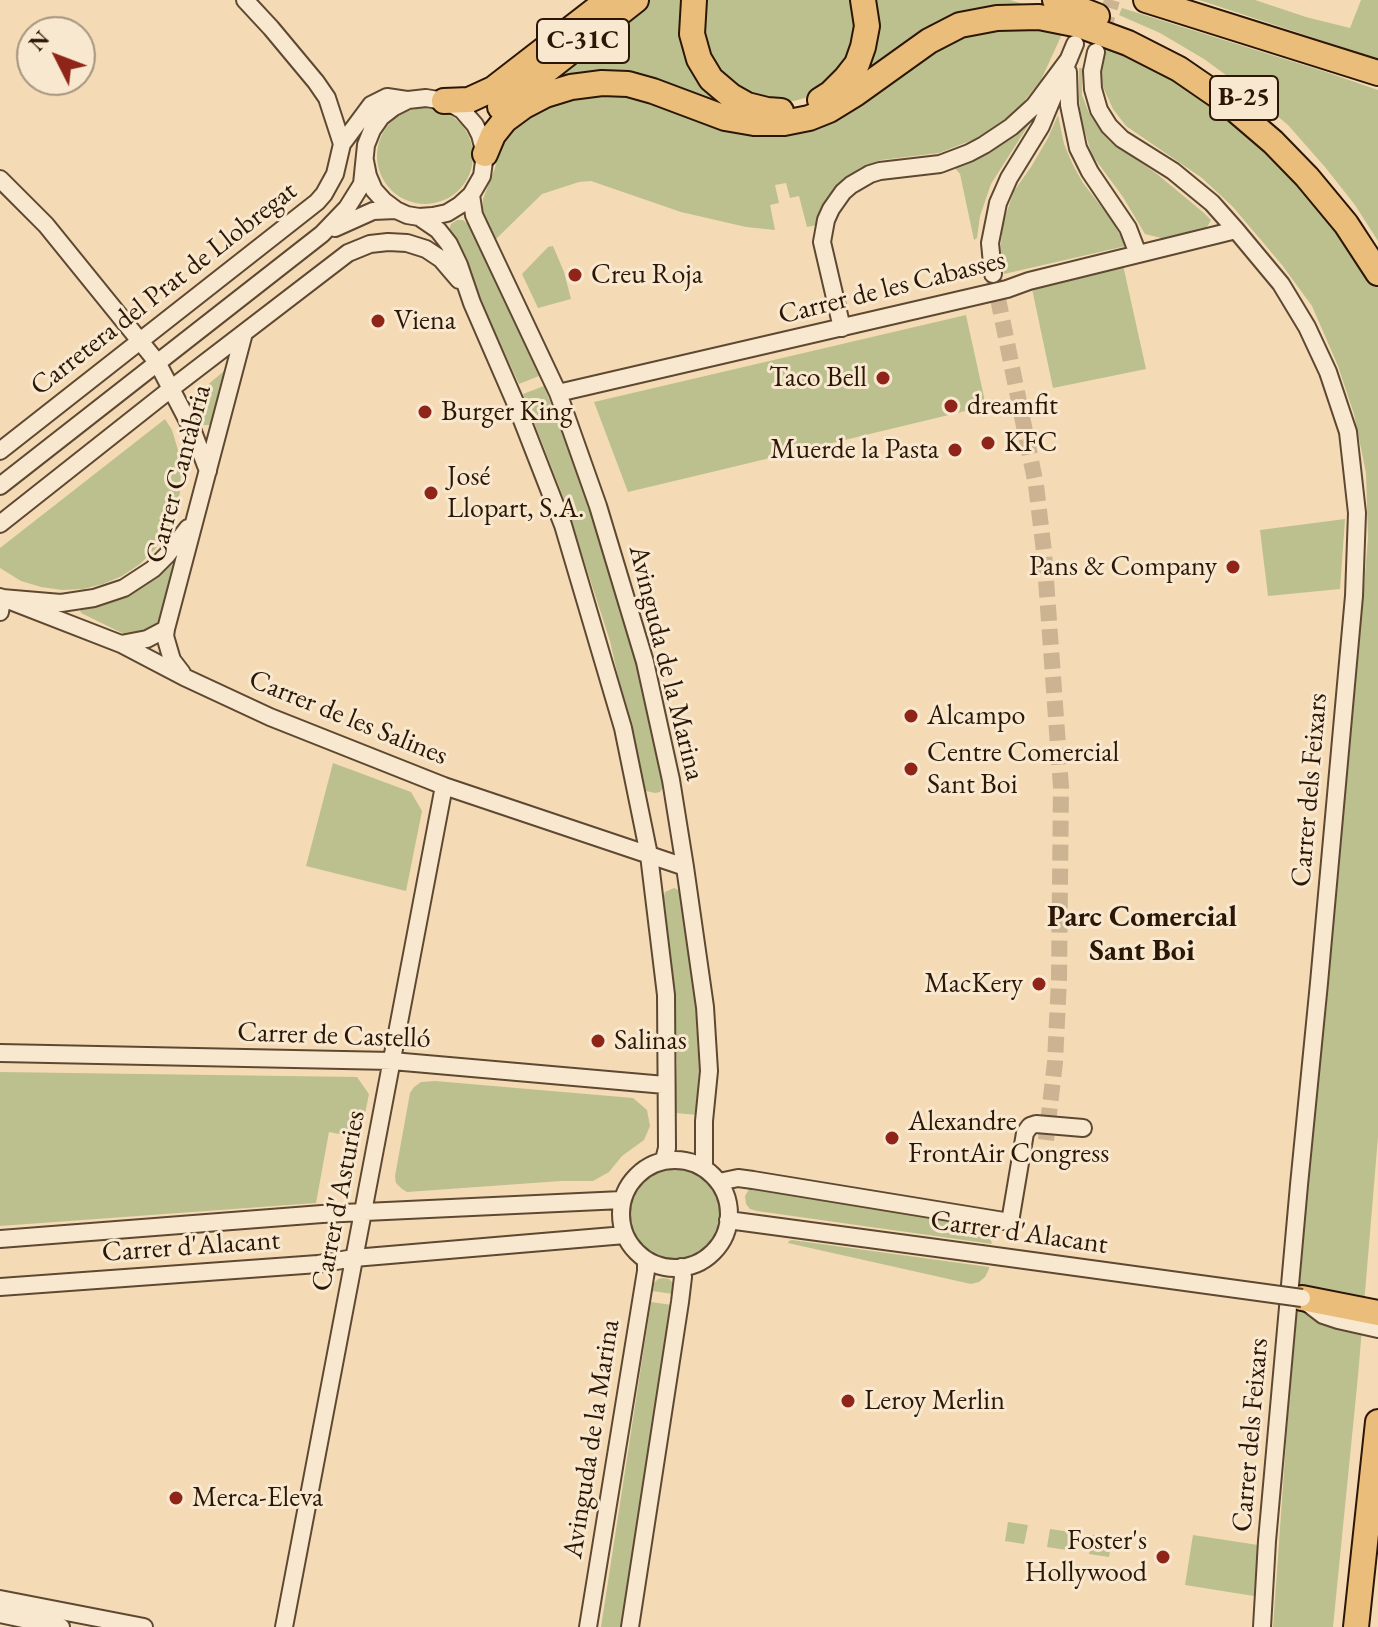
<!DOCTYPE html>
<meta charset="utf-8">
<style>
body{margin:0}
#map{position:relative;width:1378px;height:1627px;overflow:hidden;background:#f4dbb5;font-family:"EB Garamond",serif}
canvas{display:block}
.north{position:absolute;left:16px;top:16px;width:80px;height:80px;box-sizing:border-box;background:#f8e8cf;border:2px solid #a6947f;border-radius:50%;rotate:312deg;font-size:22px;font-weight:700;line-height:32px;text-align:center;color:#2c1706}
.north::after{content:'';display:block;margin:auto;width:28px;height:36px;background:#8f2418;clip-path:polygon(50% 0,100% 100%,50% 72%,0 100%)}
</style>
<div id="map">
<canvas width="1378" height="1627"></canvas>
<div class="north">N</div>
</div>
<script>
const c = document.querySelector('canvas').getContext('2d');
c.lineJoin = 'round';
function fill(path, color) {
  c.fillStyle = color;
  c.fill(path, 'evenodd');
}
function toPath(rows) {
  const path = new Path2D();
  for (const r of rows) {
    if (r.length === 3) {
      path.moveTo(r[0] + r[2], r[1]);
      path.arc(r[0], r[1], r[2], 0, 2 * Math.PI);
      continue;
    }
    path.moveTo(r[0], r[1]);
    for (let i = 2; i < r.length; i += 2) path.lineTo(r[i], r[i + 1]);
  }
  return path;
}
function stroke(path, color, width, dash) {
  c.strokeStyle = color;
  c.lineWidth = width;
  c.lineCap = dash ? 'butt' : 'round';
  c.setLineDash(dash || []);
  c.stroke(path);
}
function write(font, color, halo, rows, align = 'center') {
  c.font = font + ' "EB Garamond",serif';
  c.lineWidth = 6;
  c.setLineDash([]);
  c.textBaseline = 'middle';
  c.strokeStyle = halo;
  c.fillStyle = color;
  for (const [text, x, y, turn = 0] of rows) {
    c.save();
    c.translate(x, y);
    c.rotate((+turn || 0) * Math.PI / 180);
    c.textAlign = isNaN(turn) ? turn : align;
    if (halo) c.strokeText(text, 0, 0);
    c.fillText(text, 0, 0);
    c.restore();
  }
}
fill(toPath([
 [649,0,686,0,683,11,745,112,648,84,539,85],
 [705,0,853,0,856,27,847,61,818,92,805,98,794,101,770,101,754,98,717,72,703,43],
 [871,0,1010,0,1044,10,1007,10,857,76],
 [1199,0,1255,0,1306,17,1350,28,1361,0,1378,0,1378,59],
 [1122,8,1326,72,1378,90,1378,241,1355,205,1325,167,1288,125,1245,89,1204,59,1160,33,1119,15],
 [1009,27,1063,32,1041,80,1018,109,998,126,975,139,939,153,881,160,860,168,836,186,823,207,817,225,807,227,799,196,790,198,786,183,775,185,779,203,770,205,775,230,746,227,681,212,591,181,579,182,542,194,494,241,482,216,483,199,495,168,499,142,512,128,546,106,599,95,651,99,682,115,715,127,751,135,782,135,821,127,852,109,934,51,976,32],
 [1106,46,1165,70,1252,132,1319,200,1378,286,1378,1137,1358,1376,1333,1627,1273,1627,1294,1330,1364,588,1368,537,1366,473,1354,414,1338,366,1312,306,1282,265,1233,207,1202,178,1126,126,1113,109,1103,87,1100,66],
 [1079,68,1082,68,1082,95,1089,113,1100,130,1110,141,1157,174,1204,213,1211,220,1206,229,1165,239,1145,234,1123,197,1092,155,1081,119,1079,97],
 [425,156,48],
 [1058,115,1064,144,1073,165,1083,183,1111,219,1126,246,1004,274,1000,255,1003,223,1014,191,1031,167,1048,138],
 [1031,121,991,184,980,216,977,238,974,240,960,174,955,168,973,161,1003,144],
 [457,220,463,220,468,224,539,376,519,384,450,236,449,230,451,224],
 [553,246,564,272,571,299,538,308,522,274,548,247],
 [1123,265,1146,369,1053,388,1031,284],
 [966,315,986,406,716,471,628,492,594,402],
 [224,371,215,419,210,425,204,425,200,422,190,400],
 [544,386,588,500,631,636,665,784,660,792,655,793,646,791,643,787,610,641,564,499,523,394],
 [165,419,172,430,178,450,181,471,180,492,175,512,167,532,155,549,140,564,122,576,103,584,83,589,62,590,41,587,21,581,0,568,0,548],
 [1345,519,1340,589,1268,596,1260,530],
 [174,563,162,617,153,629,139,635,126,635,81,613,80,609,85,607,110,601,132,592,160,575],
 [333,763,411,792,422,811,406,891,306,866],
 [674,888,683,892,693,967,699,1066,698,1115,675,1113,677,1062,672,974,662,902,665,892],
 [0,1072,357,1077,369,1094,360,1138,329,1132,316,1203,0,1226],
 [435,1081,633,1098,647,1110,650,1126,644,1140,622,1156,609,1172,593,1181,561,1181,407,1192,402,1189,396,1183,395,1176,410,1093,414,1087,421,1082],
 [675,1212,47],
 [754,1187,948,1216,951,1221,979,1221,987,1228,992,1244,757,1211,750,1209,746,1204,745,1196,750,1188],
 [792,1240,989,1267,989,1269,985,1277,979,1282,971,1284,788,1243,789,1241],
 [663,1278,669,1279,673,1283,675,1289,673,1294,652,1291,654,1283,658,1279],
 [651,1302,672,1305,621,1627,601,1627],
 [1008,1522,1028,1525,1024,1544,1005,1541],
 [1050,1529,1070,1532,1067,1550,1047,1547],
 [1092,1535,1112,1538,1109,1557,1089,1554],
 [1193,1535,1258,1545,1254,1596,1185,1585]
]), '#bbc08e');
stroke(toPath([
 [1103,31,1112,0],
 [993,274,1036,485,1044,552,1061,787,1059,980,1055,1062,1046,1140]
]), '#ccb492', 16, [16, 8]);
const minor = toPath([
 [245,0,271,28,316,82,327,98,342,144],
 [1096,52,1092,71,1093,89,1099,110,1109,126,1122,139,1173,171,1212,203,1236,230,1281,284,1307,327,1328,372,1348,432,1357,513,1354,596,1319,983,1299,1185,1267,1541,1262,1627],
 [1068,72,1069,105,1078,148,1090,172,1128,228,1138,254],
 [0,179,46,225,157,362,192,429,208,471],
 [471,195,474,215,558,393,598,506,645,662,671,780,685,867,705,1007,709,1071,704,1121,704,1168],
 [419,217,438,230,449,244,459,265,472,303,515,402,563,525,623,728,649,855,666,995,667,1148,664,1160],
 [335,228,373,211,396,210],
 [993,274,990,243,998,203,1009,178,1041,126,1075,44],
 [842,328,822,242,826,220,831,209,843,192,851,185,870,174,880,171,940,164,969,153,984,145,1011,127,1034,106,1069,59],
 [558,393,1007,289,1029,281,1236,230],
 [0,451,317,202,324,194,335,174,342,144,371,105,387,97,407,100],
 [0,486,322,234,347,208,362,184,366,145,372,130,381,117,394,107,408,100,426,98,444,101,453,105,462,110,475,125,480,135,485,154,482,176,471,195,460,205,447,213,433,216,419,217,407,215,396,210,384,201,374,190,368,176,365,161],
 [0,524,172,388,348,253,370,244,388,242,407,243,426,249,441,259,459,280],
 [0,597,121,644,184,677,270,717,444,786,685,867],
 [0,612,2,598,61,603,94,598,124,588,153,569,167,555,188,528],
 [121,644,147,639,166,629],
 [182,673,172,660,165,636,166,629,244,333],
 [0,1053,392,1061,665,1085],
 [675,1214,54],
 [719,1182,738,1178,753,1180,1010,1222,1025,1133,1030,1126,1036,1124,1083,1128],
 [728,1220,981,1254],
 [0,1239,322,1214,622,1200],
 [0,1287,318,1264,354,1258,625,1235],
 [1306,1302,1323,1315,1338,1320,1378,1329],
 [0,1599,144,1627],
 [0,1614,61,1627],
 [284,1627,444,786],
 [588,1627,646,1271,646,1260],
 [630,1627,680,1302,683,1277,681,1267]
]);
const highway = toPath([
 [694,0,692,34,699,59,711,79,731,96,747,105,767,110,781,111],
 [1055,0,1097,16],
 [1146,0,1378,73],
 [820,100,831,93,846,78,857,64,863,47,867,26,863,0],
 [444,101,469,100,493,89,608,0],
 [500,107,636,0],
 [485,154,493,135,505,120,524,106,545,95,571,87,602,83,628,84,653,91,725,118,754,123,784,123,809,118,829,110,855,94,929,41,960,25,997,18,1039,17,1079,25,1128,43,1179,69,1224,100,1273,142,1307,177,1346,224,1378,273],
 [1302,1298,1378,1313],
 [1356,1627,1378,1422]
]);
stroke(minor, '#5e4832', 20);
stroke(highway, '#2c1706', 28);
stroke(minor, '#f8e8cf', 16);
stroke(highway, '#eabe7a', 24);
const minorBridge = toPath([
 [981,1254,1302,1298]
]);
stroke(minorBridge, '#5e4832', 20, []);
stroke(minorBridge, '#f8e8cf', 16);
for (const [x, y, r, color] of [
 [575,275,8,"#8f2418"],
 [378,321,8,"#8f2418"],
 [883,378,8,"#8f2418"],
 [951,406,8,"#8f2418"],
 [425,412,8,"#8f2418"],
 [988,443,8,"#8f2418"],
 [955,450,8,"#8f2418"],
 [431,493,8,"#8f2418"],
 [1233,567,8,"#8f2418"],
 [911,716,8,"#8f2418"],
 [911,769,8,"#8f2418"],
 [1039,984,8,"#8f2418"],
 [598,1041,8,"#8f2418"],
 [892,1138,8,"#8f2418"],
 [848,1401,8,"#8f2418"],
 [176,1498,8,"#8f2418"],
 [1163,1557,8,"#8f2418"]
]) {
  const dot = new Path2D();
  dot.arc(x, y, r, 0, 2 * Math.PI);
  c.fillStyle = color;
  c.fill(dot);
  stroke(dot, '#f8e8cf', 3);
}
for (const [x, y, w] of [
 [583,41,92],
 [1244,98,68]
]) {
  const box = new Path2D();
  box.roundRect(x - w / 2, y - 22, w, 44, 6);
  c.fillStyle = '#f8e8cf';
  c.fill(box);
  stroke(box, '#2c1706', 2);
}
write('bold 26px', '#2c1706', null, [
 ["C-31C",583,41],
 ["B-25",1244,98]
]);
write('28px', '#2c1706', '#f8e8cf', [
 ["Creu Roja",591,275],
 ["Viena",394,321],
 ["Taco Bell",867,378,"right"],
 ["dreamfit",967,406],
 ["Burger King",441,412],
 ["KFC",1004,443],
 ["Muerde la Pasta",939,450,"right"],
 ["José",447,477],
 ["Llopart, S.A.",447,509],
 ["Pans & Company",1217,567,"right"],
 ["Alcampo",927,716],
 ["Centre Comercial",927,753],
 ["Sant Boi",927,785],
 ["MacKery",1023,984,"right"],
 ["Salinas",614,1041],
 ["Alexandre",908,1122],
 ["FrontAir Congress",908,1154],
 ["Leroy Merlin",864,1401],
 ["Merca-Eleva",192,1498],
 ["Foster's",1147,1541,"right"],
 ["Hollywood",1147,1573,"right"]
], 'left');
write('28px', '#2c1706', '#f8e8cf', [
 ["Carrer de les Cabasses",892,288,-14],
 ["Carretera del Prat de Llobregat",164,289,-38],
 ["Carrer Cantàbria",179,474,-75],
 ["Avinguda de la Marina",666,663,76],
 ["Carrer de les Salines",348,718,22],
 ["Carrer dels Feixars",1310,790,-85],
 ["Carrer de Castelló",334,1036,2],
 ["Carrer d'Asturies",339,1201,-79],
 ["Carrer d'Alacant",1019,1233,8],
 ["Carrer d'Alacant",191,1247,-4],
 ["Carrer dels Feixars",1251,1435,-85],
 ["Avinguda de la Marina",592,1439,-81]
]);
write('bold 30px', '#2c1706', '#f8e8cf', [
 ["Parc Comercial",1142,918],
 ["Sant Boi",1142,952]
]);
</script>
